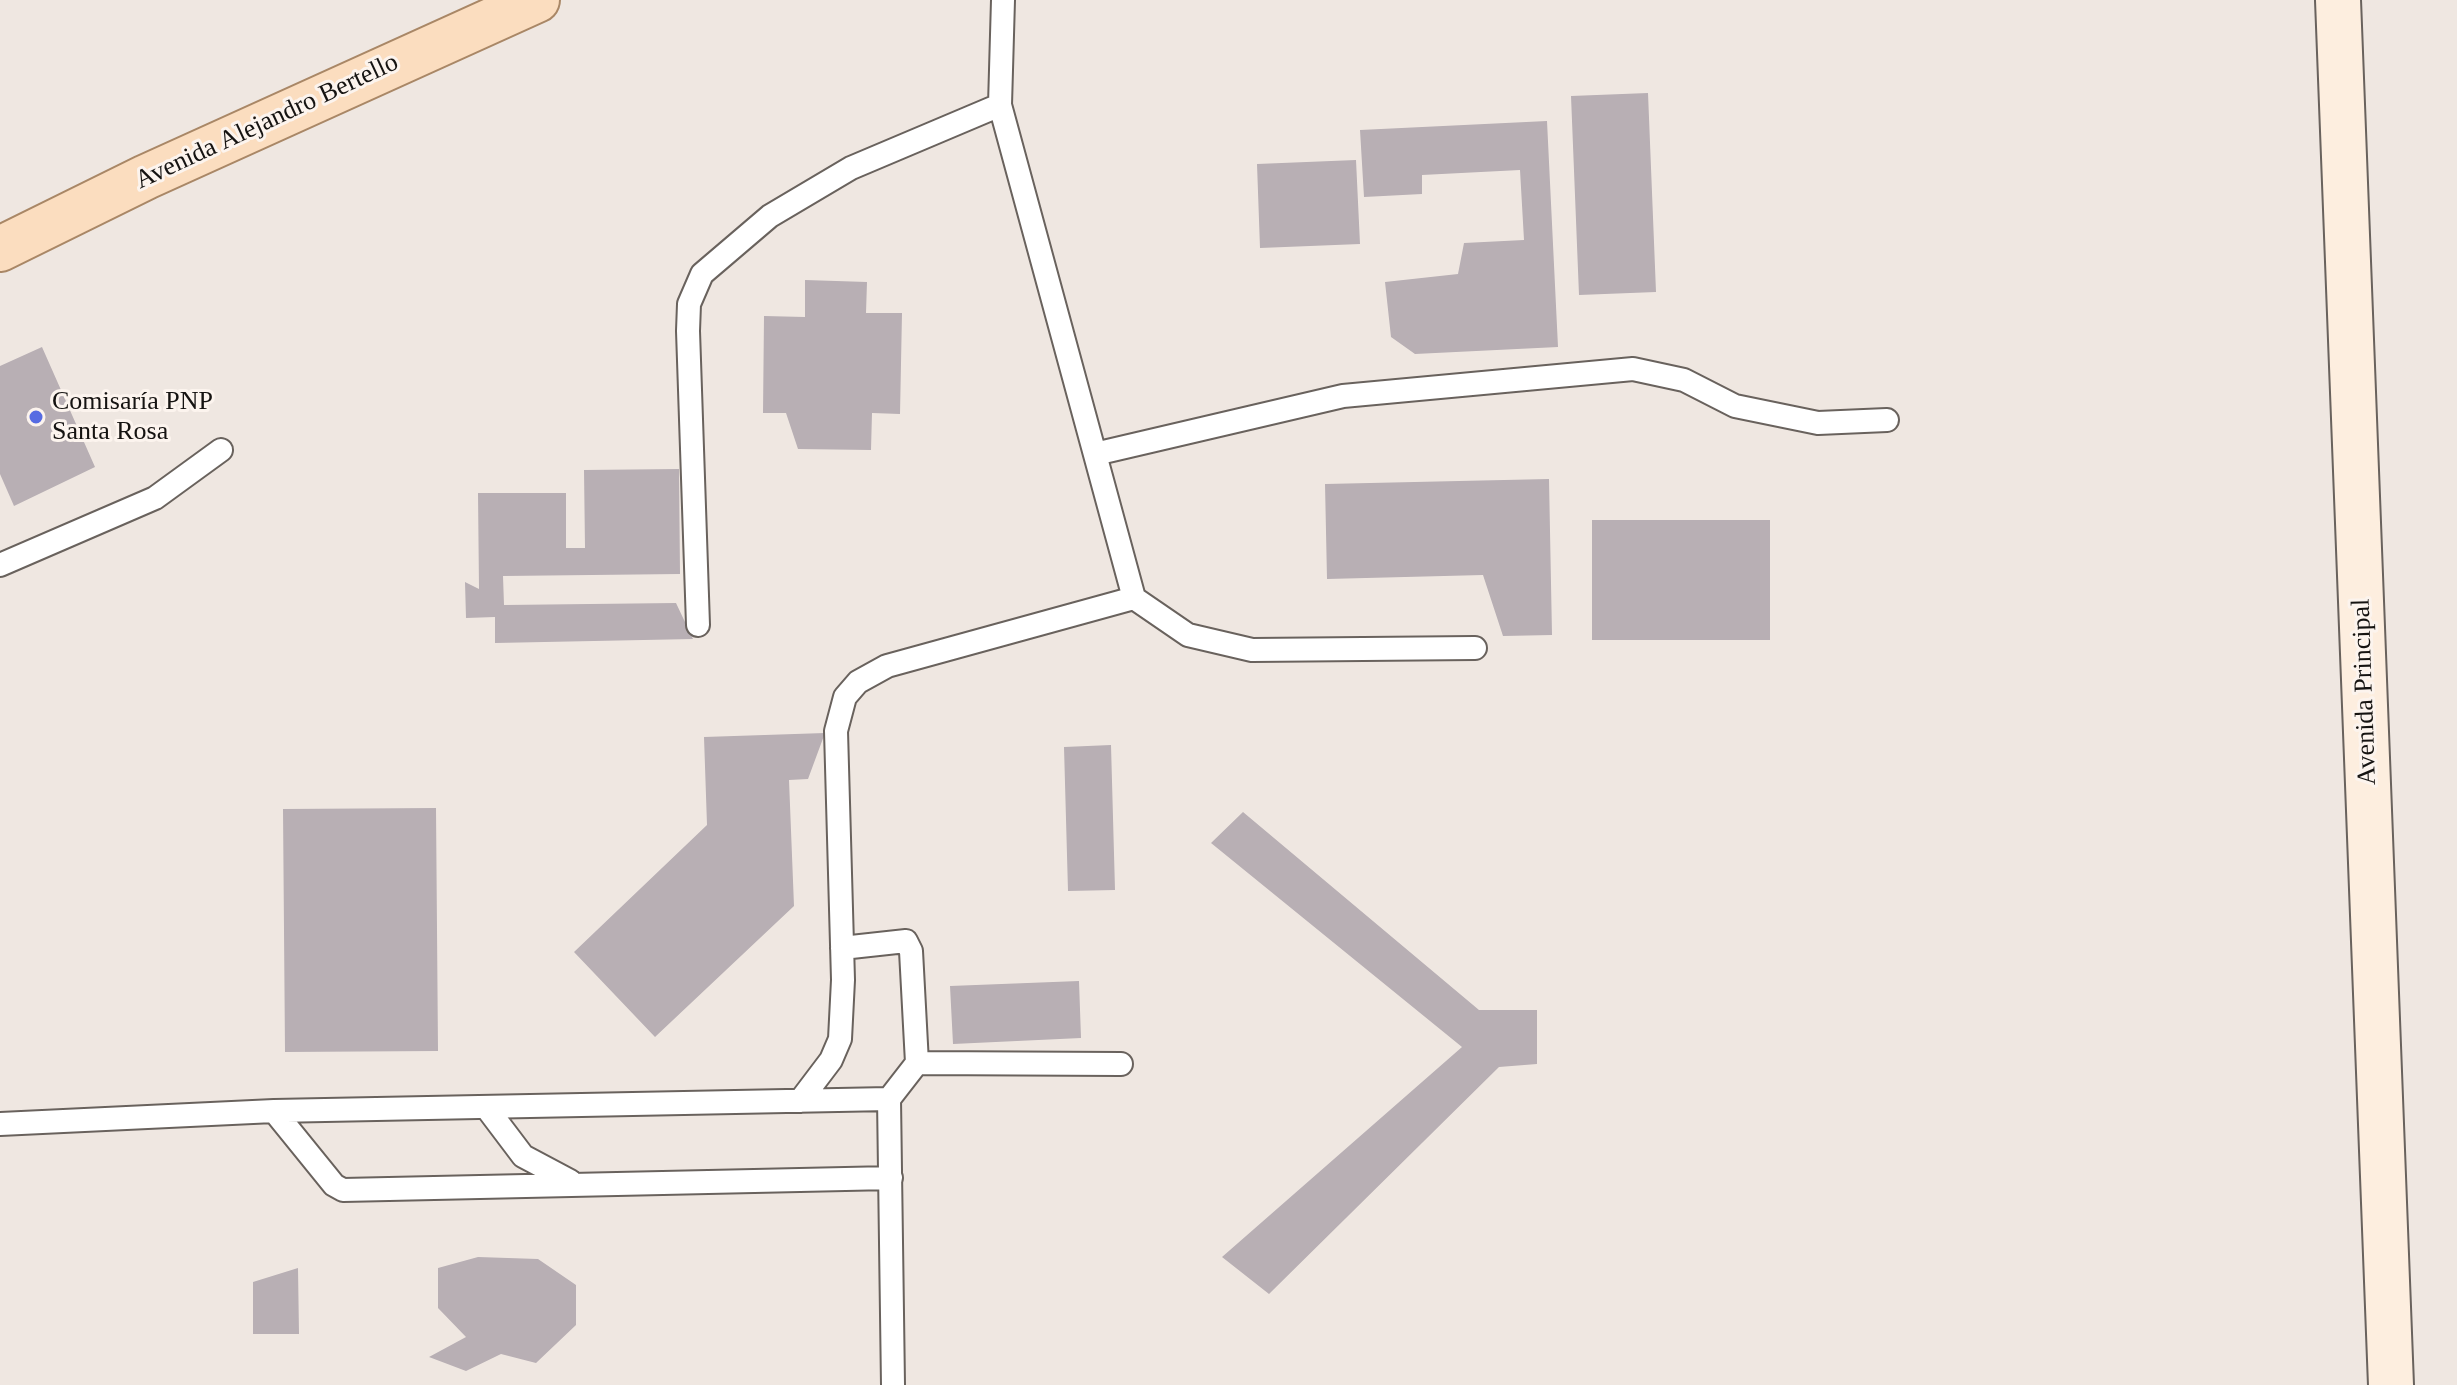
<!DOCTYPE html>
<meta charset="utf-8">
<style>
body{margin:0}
canvas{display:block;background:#efe7e1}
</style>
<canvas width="2457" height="1385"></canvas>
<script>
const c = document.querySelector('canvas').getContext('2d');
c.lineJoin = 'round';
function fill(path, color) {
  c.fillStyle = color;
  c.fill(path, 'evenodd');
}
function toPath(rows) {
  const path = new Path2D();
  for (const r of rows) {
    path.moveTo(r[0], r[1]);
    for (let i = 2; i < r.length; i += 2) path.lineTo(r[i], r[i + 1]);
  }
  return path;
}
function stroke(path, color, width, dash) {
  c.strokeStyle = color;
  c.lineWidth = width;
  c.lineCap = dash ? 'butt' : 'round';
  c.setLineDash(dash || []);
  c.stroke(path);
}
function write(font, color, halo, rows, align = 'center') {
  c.font = font + ' Georgia,serif';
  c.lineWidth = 6;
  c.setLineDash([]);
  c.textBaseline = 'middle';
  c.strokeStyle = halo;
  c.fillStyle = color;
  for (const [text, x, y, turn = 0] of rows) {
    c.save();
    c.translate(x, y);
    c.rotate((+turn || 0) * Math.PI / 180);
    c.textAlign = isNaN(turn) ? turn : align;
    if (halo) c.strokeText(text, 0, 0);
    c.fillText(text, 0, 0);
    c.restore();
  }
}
fill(toPath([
 [1648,93,1656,292,1579,295,1571,96],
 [1547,121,1558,347,1415,354,1391,337,1385,282,1458,274,1464,243,1524,240,1520,170,1422,175,1422,194,1364,197,1360,130],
 [1356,160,1360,244,1260,248,1257,164],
 [805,280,867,282,866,313,902,313,900,414,872,413,871,450,798,449,786,413,763,413,764,316,805,317],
 [42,347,95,467,14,506,0,474,0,366],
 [679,469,680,574,503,576,504,605,676,603,693,639,495,643,495,617,466,618,465,582,479,589,478,493,566,493,566,548,585,548,584,470],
 [1549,479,1552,635,1503,636,1483,575,1327,579,1325,484],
 [1592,520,1770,520,1770,640,1592,640],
 [825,733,808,779,789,780,794,906,655,1037,574,952,707,825,704,737],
 [1111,745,1115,890,1068,891,1064,747],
 [436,808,438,1051,285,1052,283,809],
 [1243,812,1479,1010,1537,1010,1537,1064,1499,1067,1269,1294,1222,1257,1462,1047,1211,843],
 [1079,981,1081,1038,953,1044,950,986],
 [478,1257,538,1259,576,1285,576,1325,536,1363,501,1354,466,1371,429,1357,466,1337,438,1308,438,1268],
 [298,1268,299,1334,253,1334,253,1282]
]), '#b8afb4');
const service = toPath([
 [1003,0,1000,105,1134,598,1188,635,1252,650,1475,648],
 [1095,454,1343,396,1633,369,1684,380,1735,406,1818,423,1887,420],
 [0,565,155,498,221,450],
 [698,625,688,331,689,304,702,274,770,216,851,168,1000,105],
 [917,1063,1121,1064],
 [889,1099,893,1385],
 [800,1101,831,1060,840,1039,843,980,836,731,845,697,858,682,887,666,1134,598],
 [486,1107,523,1156,570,1181],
 [274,1111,334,1185,343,1190,891,1178],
 [0,1124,274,1111,889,1099,917,1063,911,951,906,941,842,948]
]);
const secondary = toPath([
 [2338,0,2391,1385]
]);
const primary = toPath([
 [0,249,146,177,537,0]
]);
stroke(service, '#69625d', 26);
stroke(secondary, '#69625d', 48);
stroke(primary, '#a98766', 48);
stroke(service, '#fff', 22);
stroke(secondary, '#fdeedf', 44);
stroke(primary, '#fbddbf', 44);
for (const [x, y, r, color] of [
 [36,417,8,"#576ce2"]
]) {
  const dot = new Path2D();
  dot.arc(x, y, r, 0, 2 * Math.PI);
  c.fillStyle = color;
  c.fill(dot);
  stroke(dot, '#fcf4ee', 3);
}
write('26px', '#151311', '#fcf4ee', [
 ["Avenida Alejandro Bertello",267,122,-25],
 ["Avenida Principal",2365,692,-92]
]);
write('26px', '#151311', '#fcf4ee', [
 ["Comisaría PNP",52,402],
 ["Santa Rosa",52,432]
], 'left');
</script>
